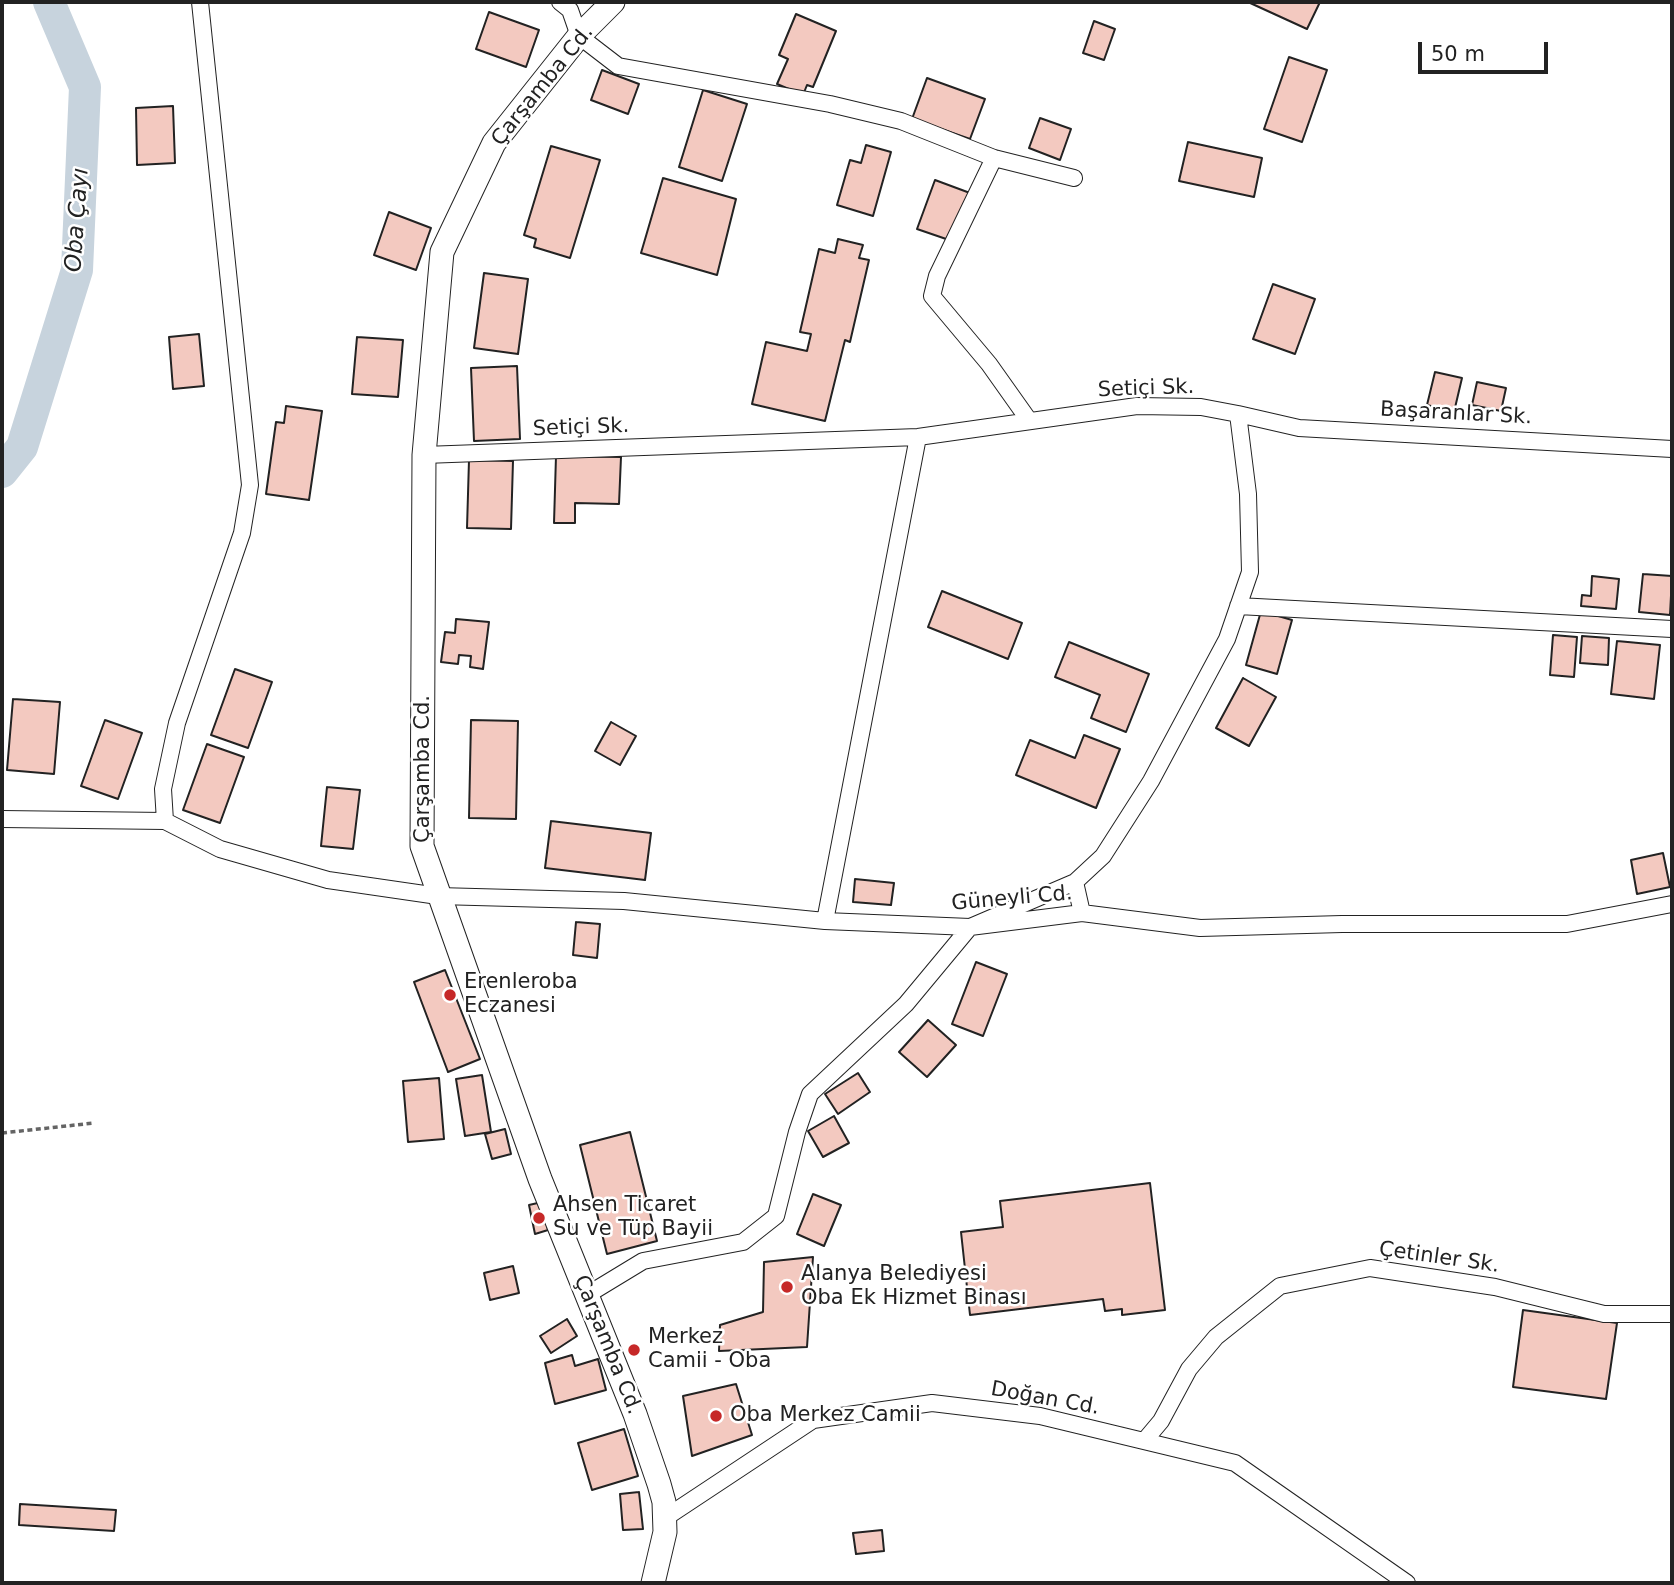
<!DOCTYPE html>
<meta charset="utf-8">
<style>
body{margin:0}
#map{position:relative;width:1674px;height:1585px;overflow:hidden;background:#fff;font-family:"DejaVu Sans",sans-serif}
canvas{display:block}
.frame{position:absolute;inset:0;border:4px solid #222;pointer-events:none}
.scale{position:absolute;left:1418px;top:42px;width:130px;height:32px;box-sizing:border-box;border:4px solid #222;border-top:0;padding-left:9px;font-size:21px;line-height:24px;white-space:nowrap;color:#222;-webkit-text-stroke:5px #fff;paint-order:stroke}
</style>
<div id="map">
<canvas width="1674" height="1585"></canvas>
<div class="frame"></div>
<div class="scale">50 m</div>
</div>
<script>
const c = document.querySelector('canvas').getContext('2d');
c.lineJoin = 'round';
function toPath(rows) {
  const path = new Path2D();
  for (const r of rows) {
    path.moveTo(r[0], r[1]);
    for (let i = 2; i < r.length; i += 2) path.lineTo(r[i], r[i + 1]);
  }
  return path;
}
function stroke(path, color, width, dash) {
  c.strokeStyle = color;
  c.lineWidth = width;
  c.lineCap = dash ? 'butt' : 'round';
  c.setLineDash(dash || []);
  c.stroke(path);
}
function fill(path, color) {
  c.fillStyle = color;
  c.fill(path, 'evenodd');
}
function write(font, color, halo, rows, align = 'center') {
  c.font = font + ' "DejaVu Sans",sans-serif';
  c.lineWidth = 5;
  c.setLineDash([]);
  c.textBaseline = 'middle';
  c.strokeStyle = halo;
  c.fillStyle = color;
  for (const [text, x, y, turn = 0] of rows) {
    c.save();
    c.translate(x, y);
    c.rotate((+turn || 0) * Math.PI / 180);
    c.textAlign = isNaN(turn) ? turn : align;
    if (halo) c.strokeText(text, 0, 0);
    c.fillText(text, 0, 0);
    c.restore();
  }
}
stroke(toPath([
 [2,472,22,447,77,270,85,87,49,2]
]), '#c7d3dd', 32);
const building = toPath([
 [1248,2,1320,2,1307,29,1248,2],
 [489,12,539,30,526,67,476,49,489,12],
 [796,14,836,31,813,87,807,85,803,95,777,84,788,59,779,55,796,14],
 [1094,21,1115,29,1104,60,1083,53,1094,21],
 [1289,57,1327,70,1302,142,1264,129,1289,57],
 [602,70,639,84,628,114,591,100,602,70],
 [927,78,985,99,970,139,912,119,927,78],
 [703,90,747,104,722,181,679,167,703,90],
 [173,106,175,163,137,165,136,108,173,106],
 [1040,118,1071,129,1060,160,1029,148,1040,118],
 [1188,142,1262,158,1254,197,1179,181,1188,142],
 [866,145,891,152,873,216,837,205,850,160,861,163,866,145],
 [551,146,600,160,570,258,534,247,536,239,524,235,551,146],
 [663,178,736,199,717,275,641,253,663,178],
 [935,180,970,193,952,241,917,229,935,180],
 [389,212,431,228,416,270,374,255,389,212],
 [838,239,863,245,859,258,869,260,850,342,845,340,825,421,752,404,766,342,807,351,811,334,800,332,819,249,835,253,838,239],
 [484,273,528,279,518,354,474,348,484,273],
 [1273,284,1315,299,1295,354,1253,339,1273,284],
 [199,334,204,386,173,389,169,337,199,334],
 [357,337,403,340,398,397,352,394,357,337],
 [517,366,520,439,474,441,471,368,517,366],
 [1435,372,1462,378,1454,412,1427,405,1435,372],
 [1477,382,1506,388,1501,411,1472,405,1477,382],
 [286,406,322,411,309,500,266,494,276,422,284,423,286,406],
 [556,456,621,457,619,504,575,503,575,523,554,523,556,456],
 [469,460,513,461,511,529,467,528,469,460],
 [1643,574,1672,576,1670,615,1639,612,1643,574],
 [1592,576,1619,579,1616,609,1581,606,1582,595,1591,596,1592,576],
 [942,591,1022,623,1008,659,928,627,942,591],
 [1261,611,1292,620,1277,674,1246,665,1261,611],
 [456,619,489,622,483,669,470,667,471,656,459,655,458,664,441,662,445,632,455,633,456,619],
 [1553,635,1577,637,1574,677,1550,675,1553,635],
 [1582,636,1609,638,1608,665,1580,663,1582,636],
 [1617,641,1660,645,1654,699,1611,694,1617,641],
 [1069,642,1149,674,1126,732,1091,718,1100,695,1055,677,1069,642],
 [235,669,272,682,248,748,211,735,235,669],
 [1243,678,1276,697,1249,746,1216,728,1243,678],
 [13,699,60,702,54,774,7,770,13,699],
 [105,720,142,733,118,799,81,786,105,720],
 [471,720,518,721,516,819,469,818,471,720],
 [611,722,636,736,620,765,595,751,611,722],
 [1084,735,1120,749,1096,808,1016,775,1030,740,1075,758,1084,735],
 [207,744,244,757,220,823,183,810,207,744],
 [327,787,360,790,353,849,321,846,327,787],
 [551,821,651,833,645,880,545,868,551,821],
 [1663,853,1670,887,1637,894,1631,860,1663,853],
 [855,879,894,883,891,905,853,902,855,879],
 [576,922,600,924,597,958,573,955,576,922],
 [976,962,1007,974,983,1036,952,1024,976,962],
 [445,970,480,1059,448,1072,414,982,445,970],
 [928,1020,956,1045,927,1077,899,1052,928,1020],
 [858,1073,870,1092,838,1114,825,1094,858,1073],
 [482,1075,491,1132,465,1136,456,1079,482,1075],
 [439,1078,444,1139,408,1142,403,1081,439,1078],
 [834,1116,849,1143,823,1157,808,1131,834,1116],
 [505,1129,511,1154,492,1159,485,1134,505,1129],
 [630,1132,657,1241,607,1254,580,1145,630,1132],
 [1150,1183,1165,1310,1122,1315,1122,1309,1105,1311,1103,1299,970,1315,961,1232,1003,1227,1000,1201,1150,1183],
 [813,1194,841,1205,824,1246,797,1234,813,1194],
 [542,1202,548,1230,535,1234,529,1205,542,1202],
 [813,1257,807,1347,719,1351,720,1325,763,1312,764,1262,813,1257],
 [513,1266,519,1293,490,1300,484,1273,513,1266],
 [1523,1310,1617,1323,1606,1399,1513,1387,1523,1310],
 [567,1319,577,1336,551,1353,540,1336,567,1319],
 [572,1355,575,1366,598,1359,606,1390,555,1404,545,1363,572,1355],
 [736,1384,752,1435,692,1456,683,1396,736,1384],
 [624,1429,638,1476,592,1490,578,1443,624,1429],
 [639,1492,643,1529,623,1530,620,1494,639,1492],
 [20,1504,116,1510,114,1531,19,1525,20,1504],
 [882,1530,884,1551,856,1554,853,1533,882,1530]
]);
fill(building, '#f3c9c0');
stroke(building, '#222', 2);
const street = toPath([
 [200,2,250,485,242,533,177,723,163,789,165,821,220,849,328,880,438,896,624,901,825,921,970,927,1082,913,1200,928,1342,924,1567,924,1672,904],
 [560,2,570,10,579,36,618,66,830,104,901,121,994,158,1074,178],
 [994,158,937,276,932,296,989,364,1028,419],
 [1238,414,1299,428,1672,449],
 [424,455,918,437,1137,406,1201,407,1238,414,1248,494,1250,572,1227,639,1151,781,1103,856,1075,882,970,927,906,1004,810,1094,797,1132,776,1216,743,1242,643,1261,587,1295],
 [1238,606,1672,629],
 [2,819,165,821],
 [1075,882,1082,913],
 [825,921,918,437],
 [1145,1440,1161,1421,1189,1369,1216,1337,1280,1286,1370,1268,1495,1287,1604,1314,1672,1314],
 [665,1518,813,1420,932,1403,1040,1416,1235,1463,1407,1583]
]);
const secondary = toPath([
 [613,2,579,36,494,143,442,252,424,455,422,846,540,1179,635,1414,659,1484,664,1502,665,1532,653,1583]
]);
stroke(street, '#222', 18);
stroke(secondary, '#222', 25);
stroke(toPath([
 [2,1133,94,1123]
]), '#646464', 3.5, [5, 3.5]);
stroke(street, '#fff', 16);
stroke(secondary, '#fff', 23);
for (const [x, y, r, color] of [
 [450,995,7,"#c62828"],
 [539,1218,7,"#c62828"],
 [787,1287,7,"#c62828"],
 [634,1350,7,"#c62828"],
 [716,1416,7,"#c62828"]
]) {
  const dot = new Path2D();
  dot.arc(x, y, r, 0, 2 * Math.PI);
  c.fillStyle = color;
  c.fill(dot);
  stroke(dot, '#fff', 2.5);
}
write('21px', '#222', '#fff', [
 ["Çarşamba Cd.",543,86,-51],
 ["Setiçi Sk.",1146,389,-2],
 ["Başaranlar Sk.",1456,414,3],
 ["Setiçi Sk.",581,428,-2],
 ["Çarşamba Cd.",424,769,-90],
 ["Güneyli Cd.",1012,899,-5],
 ["Çetinler Sk.",1439,1258,8],
 ["Çarşamba Cd.",607,1345,68],
 ["Doğan Cd.",1045,1399,10]
]);
write('21px', '#222', '#fff', [
 ["Erenleroba",464,983],
 ["Eczanesi",464,1007],
 ["Ahsen Ticaret",553,1206],
 ["Su ve Tüp Bayii",553,1230],
 ["Alanya Belediyesi",801,1275],
 ["Oba Ek Hizmet Binası",801,1299],
 ["Merkez",648,1338],
 ["Camii - Oba",648,1362],
 ["Oba Merkez Camii",730,1416]
], 'left');
write('italic 23px', '#222', '#fff', [
 ["Oba Çayı",78,220,-86]
]);
</script>
